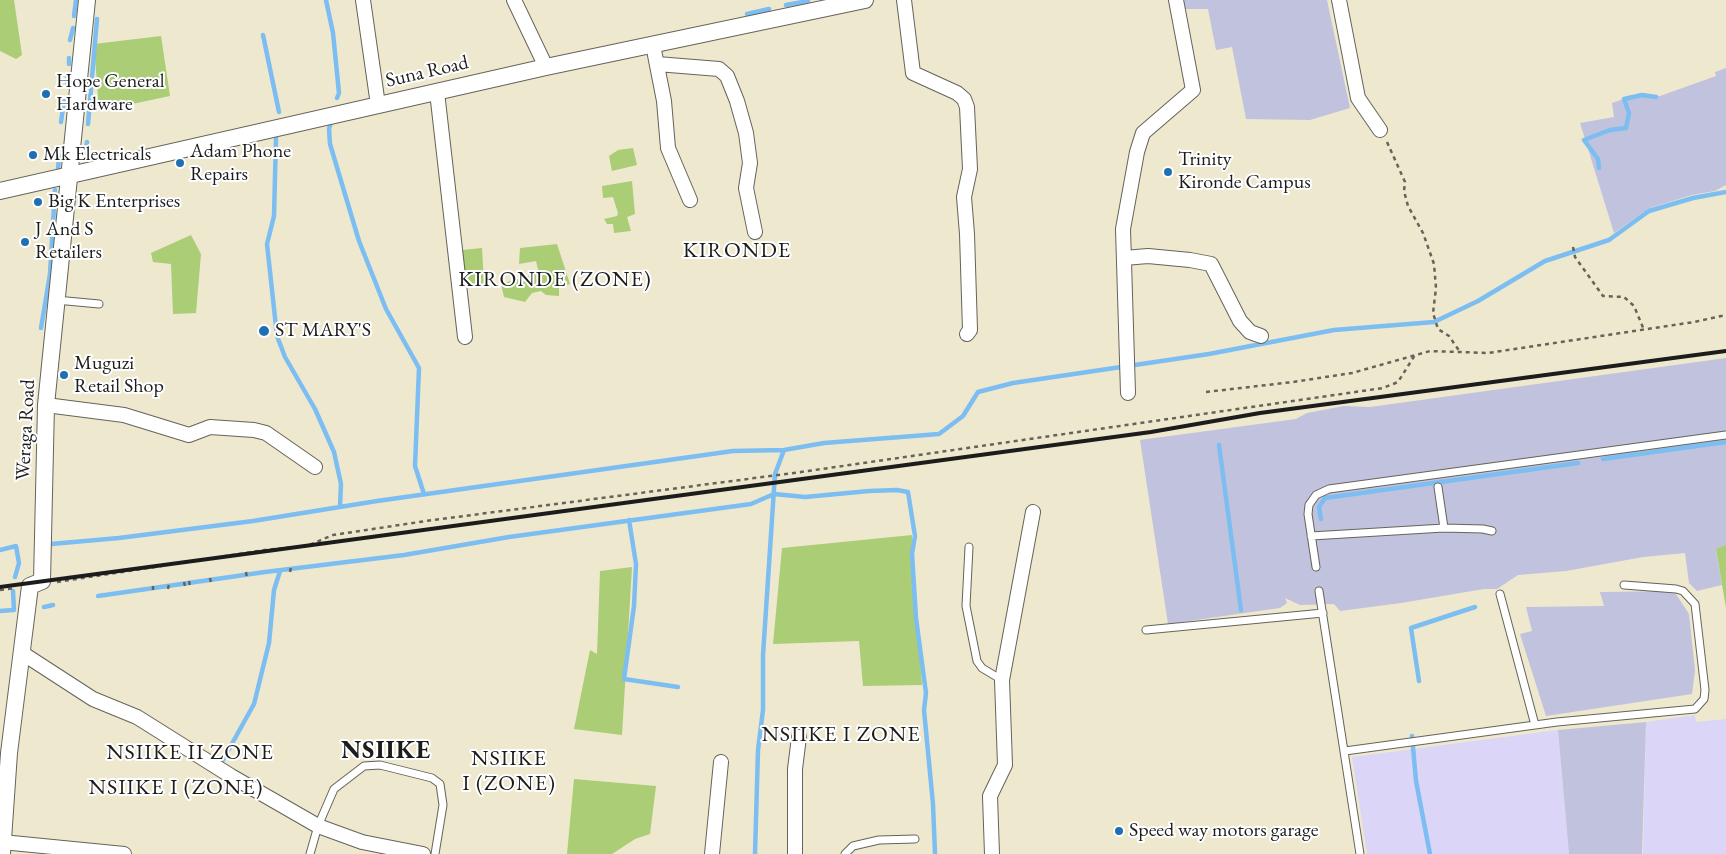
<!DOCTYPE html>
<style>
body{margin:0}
canvas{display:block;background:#eee8ce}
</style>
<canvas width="1726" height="854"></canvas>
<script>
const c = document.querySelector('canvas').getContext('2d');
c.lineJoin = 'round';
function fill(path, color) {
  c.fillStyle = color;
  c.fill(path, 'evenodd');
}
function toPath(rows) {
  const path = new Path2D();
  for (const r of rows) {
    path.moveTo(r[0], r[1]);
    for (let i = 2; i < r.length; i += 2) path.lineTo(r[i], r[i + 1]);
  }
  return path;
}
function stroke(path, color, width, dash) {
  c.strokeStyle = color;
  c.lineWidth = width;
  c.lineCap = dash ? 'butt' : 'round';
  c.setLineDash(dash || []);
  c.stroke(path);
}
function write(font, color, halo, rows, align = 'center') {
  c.font = font + ' "EB Garamond",serif';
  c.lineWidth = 4;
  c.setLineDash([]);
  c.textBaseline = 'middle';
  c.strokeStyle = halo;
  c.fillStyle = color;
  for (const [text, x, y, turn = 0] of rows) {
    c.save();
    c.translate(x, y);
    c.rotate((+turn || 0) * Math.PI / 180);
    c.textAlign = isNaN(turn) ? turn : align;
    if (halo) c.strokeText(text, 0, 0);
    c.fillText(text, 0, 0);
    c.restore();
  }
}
fill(toPath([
 [1695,715,1696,722,1726,719,1726,854,1643,854,1646,722],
 [1558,730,1569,854,1367,854,1352,757]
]), '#dbd6f7');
fill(toPath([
 [1182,0,1327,0,1350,108,1310,120,1246,119,1232,47,1216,50,1208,9,1184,9],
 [1726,68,1726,185,1715,191,1692,195,1650,208,1614,233,1580,123,1614,117,1612,103,1641,93,1660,96,1716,76,1715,72],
 [1726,358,1726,545,1716,550,1722,585,1697,591,1689,583,1685,553,1643,557,1566,571,1518,575,1497,589,1484,589,1401,603,1340,611,1334,604,1300,605,1285,598,1287,603,1280,608,1168,624,1140,440,1296,419,1307,413,1344,406,1370,407],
 [1674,591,1689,614,1695,670,1692,694,1546,716,1520,634,1532,631,1526,607,1604,606,1600,592],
 [1646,722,1642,854,1569,854,1558,730]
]), '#c1c2dd');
fill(toPath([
 [0,0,14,0,22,55,16,59,0,51],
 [161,36,170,96,99,111,94,44],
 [633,148,637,165,612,171,609,156,618,150],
 [632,181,635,214,627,217,631,231,614,233,613,224,607,224,604,219,617,216,618,213,613,197,603,198,602,186],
 [191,235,201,254,196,313,173,314,171,264,153,262,151,253],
 [557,244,570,284,559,287,559,296,546,295,541,291,532,293,525,302,504,297,501,284,539,273,536,261,519,264,520,248],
 [482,248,484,283,467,288,462,250],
 [912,535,922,685,863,686,859,641,773,644,782,548],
 [1726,545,1726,608,1716,549],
 [632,567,622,735,574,729,590,650,597,654,600,571],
 [574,779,656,786,650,834,635,839,612,854,567,854]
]), '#aacd76');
stroke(toPath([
 [326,0,333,33,339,93,337,98],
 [786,5,808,1],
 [747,14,769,9],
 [74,16,76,0],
 [263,35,279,112],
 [70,40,73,28],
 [69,64,69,58],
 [67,83,67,77],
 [61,122,64,101],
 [331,122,329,129,330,144,359,241,386,309,419,368,415,466,424,494],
 [88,124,97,19],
 [276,138,274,216,267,244,277,336,285,357,315,409,334,452,341,484,340,506],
 [85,155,87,142],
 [1599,168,1598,159,1584,140,1610,130,1626,128,1629,113,1624,99,1642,95,1656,97],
 [58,170,59,156],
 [41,328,50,274,55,190],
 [1219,445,1241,610],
 [1603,459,1726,442],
 [1321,519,1319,507,1325,498,1578,463],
 [629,520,636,564,634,606,624,679,678,687],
 [51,544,119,538,253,521,377,501,733,451,784,450,824,443,939,434,963,416,978,392,1013,383,1209,354,1334,330,1434,322,1478,301,1545,261,1609,240,1649,211,1693,198,1726,192],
 [0,550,16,546,19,563,15,577],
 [98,596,265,572,404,555,509,537,751,504,774,494,805,497,869,491,897,490,908,492,915,536,912,554,916,618,926,693,924,710,933,804,935,854],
 [44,607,53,605],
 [0,611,14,610,13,591],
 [1419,681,1411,628,1475,607],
 [1412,736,1416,781,1430,854],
 [219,767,254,704,269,643,274,590,280,571],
 [755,854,758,750,763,710,763,655,775,474,784,450]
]), '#7cbef1', 4.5);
const service = toPath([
 [56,300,99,304],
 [1438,487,1444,528],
 [1311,536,1444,528,1483,529,1492,531],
 [969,547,966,606,977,661,982,668,1002,680],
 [1316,567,1308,514,1309,505,1316,495,1329,489,1726,435],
 [1319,591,1360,854],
 [1500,594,1535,725],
 [1146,630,1323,613],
 [1345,751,1557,722,1695,709,1704,699,1705,690,1695,604,1683,591,1676,589,1624,585],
 [310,854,318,826,334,789,364,766,380,765,432,778,440,784,443,805,435,854],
 [845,854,853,846,879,840,915,839]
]);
const minor = toPath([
 [363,0,378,105],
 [514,0,546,67],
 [904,0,913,73,957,93,964,99,967,107,970,169,964,197,967,234,970,330,967,334],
 [1339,0,1358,98,1380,130],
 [653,45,664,101,668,148,690,200],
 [657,64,719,69,727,76,737,101,746,133,750,163,746,188,755,232],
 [437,92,465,337],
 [1124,258,1148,256,1190,260,1211,264,1240,321,1250,332,1261,336],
 [1128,393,1123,229,1137,152,1143,133,1193,90,1176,0],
 [46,405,124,415,189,435,210,427,254,430,266,433,315,467],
 [22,653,93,699,137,717,231,776,318,826,362,842,423,854],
 [2,842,124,854],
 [712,854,721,762],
 [795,854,795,769,799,737],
 [992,854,990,796,1005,765,1002,680,1033,512]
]);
const tertiary = toPath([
 [0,191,546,67,865,0],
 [2,854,9,753,30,586,42,581,46,405,87,0]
]);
stroke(service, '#66635a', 9);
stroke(minor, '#66635a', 16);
stroke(tertiary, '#66635a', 18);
stroke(toPath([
 [1387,142,1405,182,1404,191,1408,206,1423,233,1434,264,1436,288,1433,313,1438,329,1449,336,1460,352],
 [1573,247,1575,257,1603,296,1624,297,1634,306,1644,330],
 [1206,392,1293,382,1352,373,1430,351,1488,353,1694,322,1726,315],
 [246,572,247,578],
 [290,572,291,567],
 [210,578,211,583],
 [189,581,190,586],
 [57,582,265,550,307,546,333,535,426,521,801,472,1383,388,1398,382,1415,355],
 [184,582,185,586],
 [153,586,153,591],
 [168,589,169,584],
 [0,590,15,588]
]), '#66635a', 2.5, [4, 4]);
stroke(service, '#fff', 7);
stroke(minor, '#fff', 14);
stroke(tertiary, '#fff', 16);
stroke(toPath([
 [0,587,1151,432,1260,413,1726,351]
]), '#1c1c1c', 4);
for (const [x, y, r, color] of [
 [46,94,5,"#1f6fb2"],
 [33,155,5,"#1f6fb2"],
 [180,163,5,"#1f6fb2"],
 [1168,172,5,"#1f6fb2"],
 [38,202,5,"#1f6fb2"],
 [25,242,5,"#1f6fb2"],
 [264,331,6,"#1f6fb2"],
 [64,375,5,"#1f6fb2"],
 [1119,831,5,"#1f6fb2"]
]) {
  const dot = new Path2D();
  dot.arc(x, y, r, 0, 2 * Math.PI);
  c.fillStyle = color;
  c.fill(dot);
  stroke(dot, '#fff', 2);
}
write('20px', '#1c1c1c', '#fff', [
 ["Suna Road",427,72,-13],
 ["Weraga Road",26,430,-87]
]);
write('20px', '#1c1c1c', '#fff', [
 ["Hope General",56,82],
 ["Hardware",56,105],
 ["Adam Phone",190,152],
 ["Repairs",190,175],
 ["Mk Electricals",43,155],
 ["Trinity",1178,160],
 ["Kironde Campus",1178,183],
 ["Big K Enterprises",48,202],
 ["J And S",35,230],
 ["Retailers",35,253],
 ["ST MARY'S",275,331],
 ["Muguzi",74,364],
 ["Retail Shop",74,387],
 ["Speed way motors garage",1129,831]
], 'left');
c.letterSpacing = '1px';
write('22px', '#1c1c1c', '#fff', [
 ["KIRONDE",737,251],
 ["KIRONDE (ZONE)",555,280],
 ["NSIIKE I ZONE",841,735],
 ["NSIIKE II ZONE",190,753],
 ["NSIIKE",509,759],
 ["I (ZONE)",509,784],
 ["NSIIKE I (ZONE)",176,788]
]);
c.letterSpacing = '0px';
c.letterSpacing = '1px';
write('bold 25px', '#1c1c1c', '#fff', [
 ["NSIIKE",386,751]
]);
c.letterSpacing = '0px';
</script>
